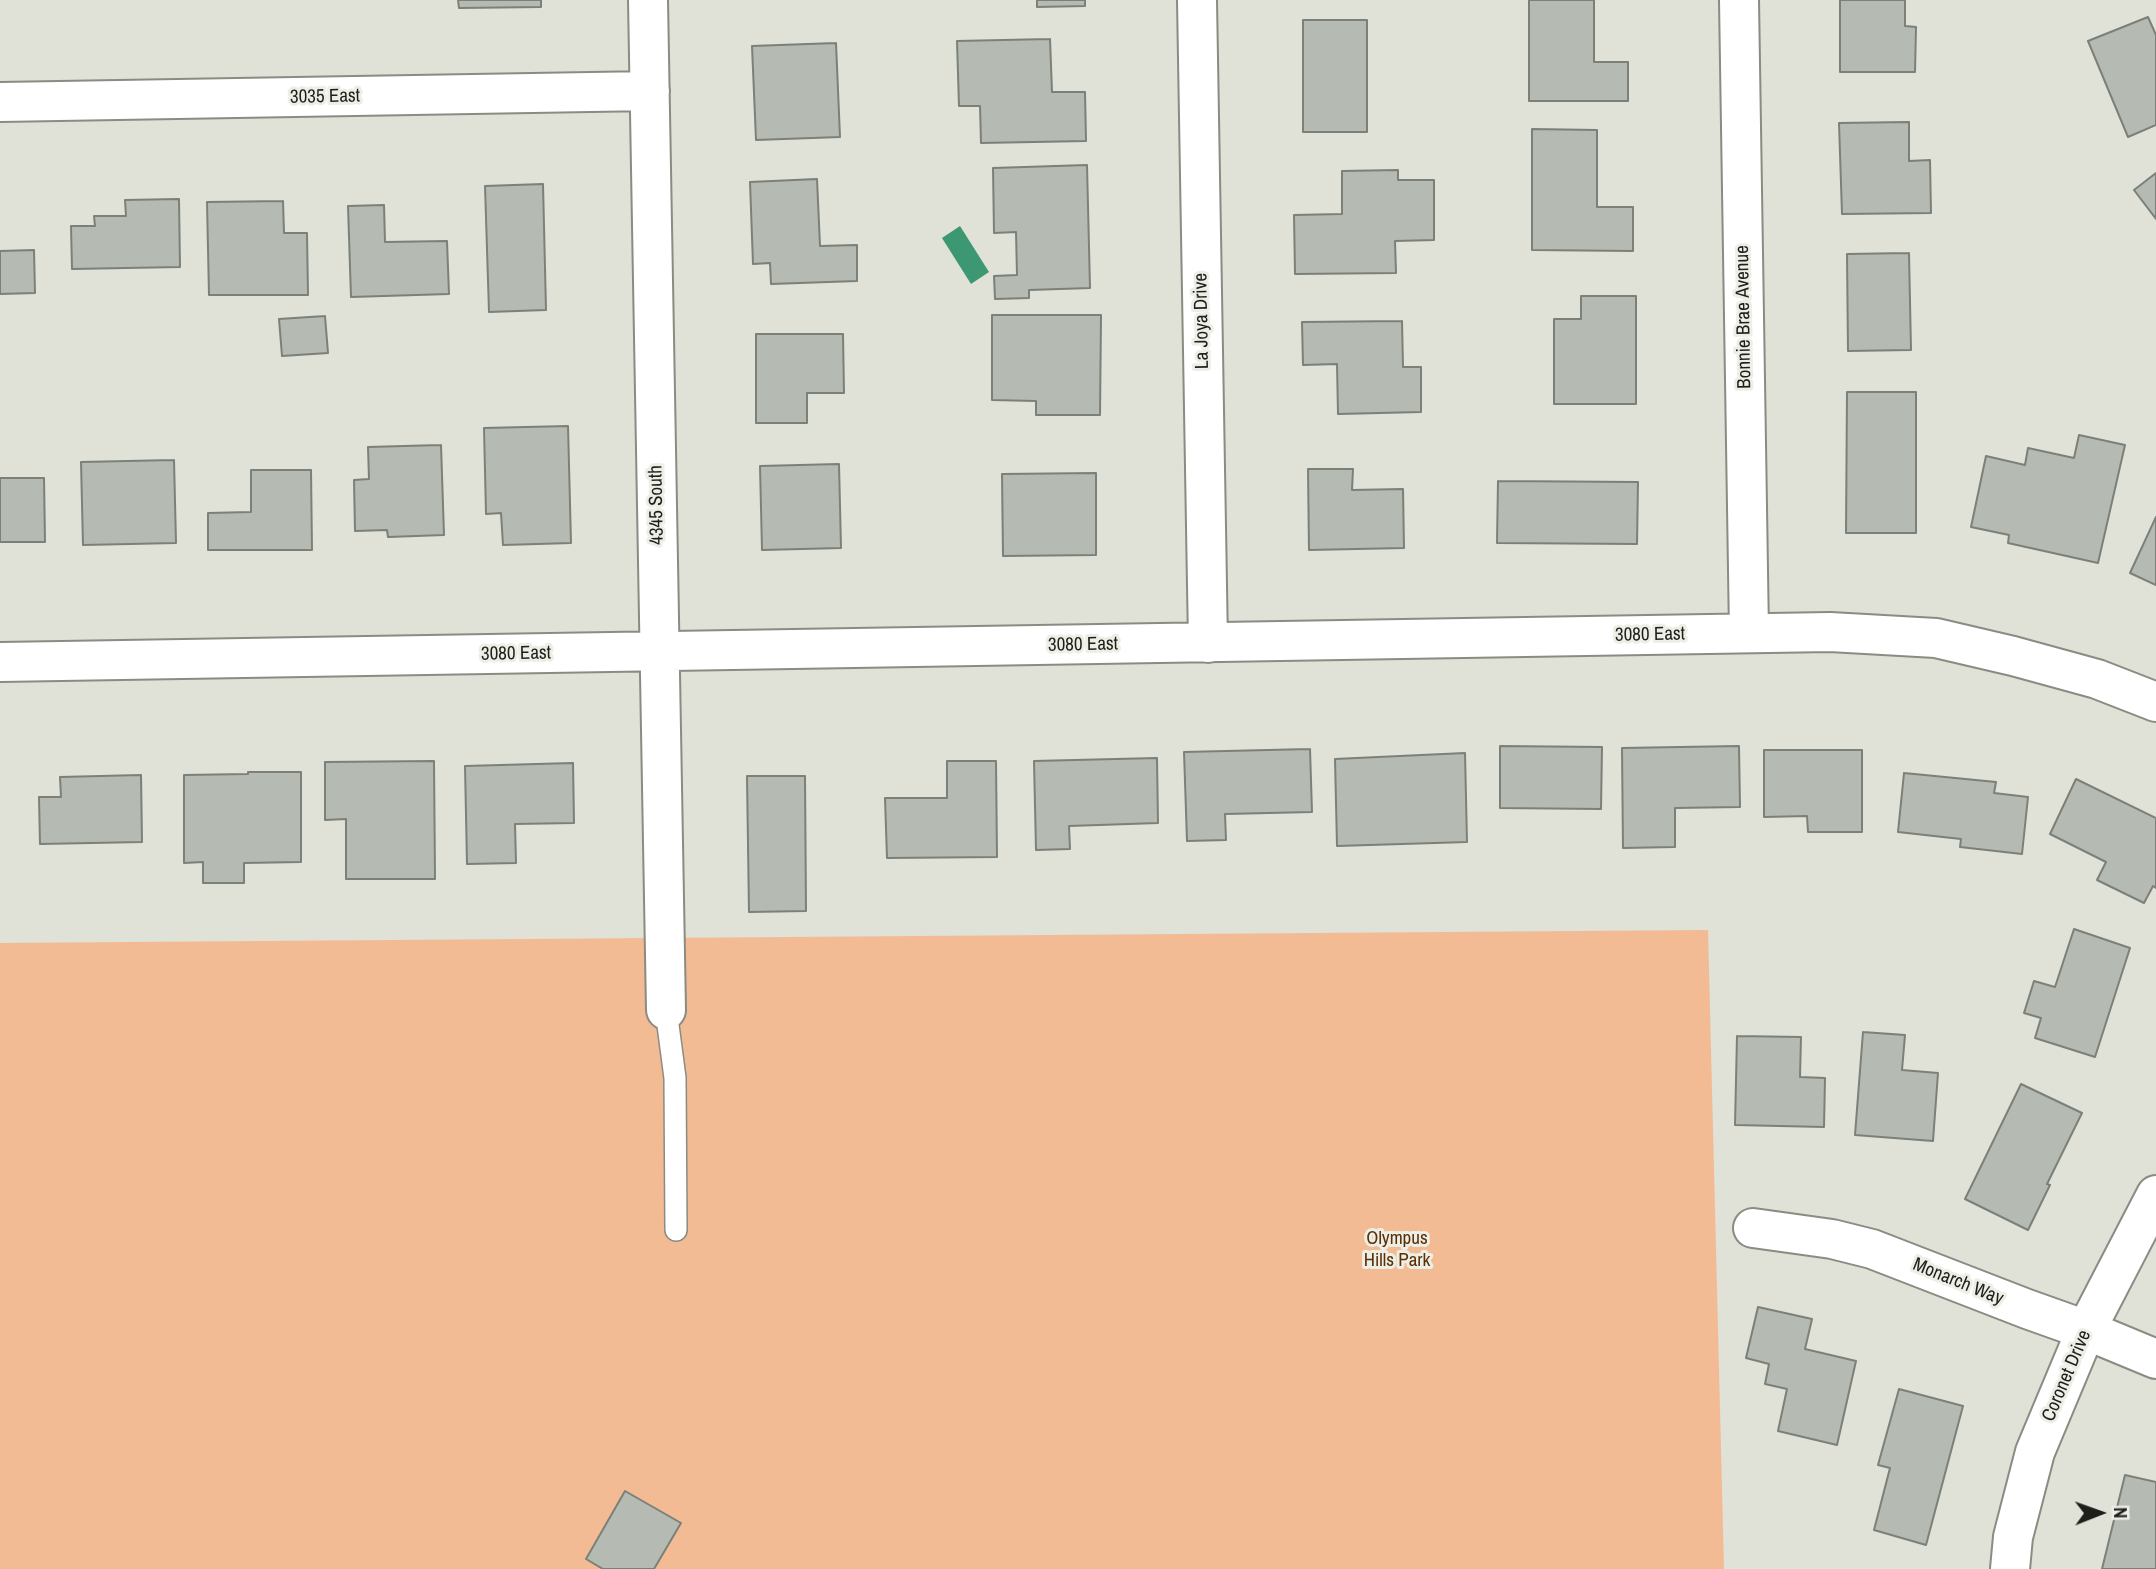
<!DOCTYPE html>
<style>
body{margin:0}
#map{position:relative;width:2156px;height:1569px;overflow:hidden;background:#e0e1d7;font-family:"Archivo Narrow",sans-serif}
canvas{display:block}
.north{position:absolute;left:2065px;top:1478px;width:70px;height:70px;-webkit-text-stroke:5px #edeee5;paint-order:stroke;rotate:89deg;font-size:19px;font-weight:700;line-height:28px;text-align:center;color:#1e1e1b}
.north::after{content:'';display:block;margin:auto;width:24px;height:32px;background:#1e1e1b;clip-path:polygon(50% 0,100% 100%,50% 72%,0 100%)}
</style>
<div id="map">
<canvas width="2156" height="1569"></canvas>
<div class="north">N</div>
</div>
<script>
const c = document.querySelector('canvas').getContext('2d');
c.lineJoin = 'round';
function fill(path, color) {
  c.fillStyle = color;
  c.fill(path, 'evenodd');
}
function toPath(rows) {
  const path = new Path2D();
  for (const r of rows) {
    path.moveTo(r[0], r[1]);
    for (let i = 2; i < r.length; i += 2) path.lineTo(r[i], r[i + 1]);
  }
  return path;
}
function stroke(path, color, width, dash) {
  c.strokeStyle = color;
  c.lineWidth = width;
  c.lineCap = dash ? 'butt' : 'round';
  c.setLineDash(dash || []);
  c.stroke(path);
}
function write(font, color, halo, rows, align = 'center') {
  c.font = font + ' "Archivo Narrow",sans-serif';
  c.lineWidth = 6;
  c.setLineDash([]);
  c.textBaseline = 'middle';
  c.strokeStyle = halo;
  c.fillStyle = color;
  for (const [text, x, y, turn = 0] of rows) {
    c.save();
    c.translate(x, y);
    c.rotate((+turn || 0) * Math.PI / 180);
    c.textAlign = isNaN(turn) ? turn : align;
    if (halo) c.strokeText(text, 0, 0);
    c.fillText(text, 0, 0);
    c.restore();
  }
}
fill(toPath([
 [1708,930,1724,1569,0,1569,0,943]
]), '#f2bb93');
fill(toPath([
 [960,226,989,272,971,284,942,238]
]), '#3c9872');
const building = toPath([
 [458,0,541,0,541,7,459,8,458,0],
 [1037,0,1085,0,1085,6,1037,7,1037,0],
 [1529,0,1594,0,1594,62,1628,62,1628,101,1529,101,1529,0],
 [1840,0,1905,0,1905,26,1916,27,1915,72,1840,72,1840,0],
 [2148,17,2156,35,2156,125,2128,137,2088,41,2148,17],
 [1303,20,1367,20,1367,132,1303,132,1303,20],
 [1050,39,1052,92,1085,92,1086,141,981,143,980,106,959,106,957,41,1050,39],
 [836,43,840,137,756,140,752,46,836,43],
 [1909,122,1909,161,1930,160,1931,213,1842,214,1839,123,1909,122],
 [1532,129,1597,130,1597,207,1633,207,1633,251,1532,250,1532,129],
 [1087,165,1090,288,1029,290,1029,298,995,299,994,276,1017,275,1016,232,994,233,993,168,1087,165],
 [1398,170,1398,180,1434,180,1434,240,1395,241,1396,273,1295,274,1294,215,1342,214,1342,171,1398,170],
 [2156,173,2156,219,2134,190,2156,173],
 [817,179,820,246,857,245,857,281,771,284,770,263,753,264,750,182,817,179],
 [543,184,546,310,489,312,485,186,543,184],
 [179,199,180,267,72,269,71,226,95,226,94,216,126,216,125,200,179,199],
 [283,201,284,233,307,233,308,295,209,295,207,202,283,201],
 [384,205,385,242,447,241,449,294,351,297,348,206,384,205],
 [34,250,35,293,0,294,0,251,34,250],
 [1909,253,1911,350,1848,351,1847,254,1909,253],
 [1581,296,1636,296,1636,404,1554,404,1554,319,1581,319,1581,296],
 [992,315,1101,315,1100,415,1036,415,1036,401,992,400,992,315],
 [325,316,328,353,282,356,279,319,325,316],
 [1402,321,1403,367,1421,367,1421,412,1338,414,1337,364,1303,365,1302,322,1402,321],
 [756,334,843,334,844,393,807,393,807,423,756,423,756,334],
 [1847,392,1916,392,1916,533,1846,533,1847,392],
 [568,426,571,543,503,545,501,513,486,514,484,428,568,426],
 [2079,435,2125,445,2098,563,2008,543,2009,535,1971,527,1986,456,2025,465,2028,448,2074,458,2079,435],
 [441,445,444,535,388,537,387,530,355,531,354,480,369,479,368,447,441,445],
 [174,460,176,543,83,545,81,462,174,460],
 [839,464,841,548,762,550,760,466,839,464],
 [1308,469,1353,469,1352,490,1403,489,1404,548,1309,550,1308,469],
 [251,470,311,470,312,550,208,550,208,513,251,512,251,470],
 [1096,473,1096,555,1003,556,1002,474,1096,473],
 [0,478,44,478,45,542,0,542,0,478],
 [1498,481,1638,482,1637,544,1497,543,1498,481],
 [2156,517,2156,585,2130,573,2156,517],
 [1500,746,1602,747,1601,809,1500,808,1500,746],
 [1739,746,1740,807,1675,808,1675,847,1623,848,1622,748,1739,746],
 [1310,749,1312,812,1225,814,1226,840,1187,841,1184,752,1310,749],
 [1764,750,1862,750,1862,832,1808,832,1807,816,1764,817,1764,750],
 [1465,753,1467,842,1337,846,1335,759,1465,753],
 [1157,758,1158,823,1069,826,1070,849,1036,850,1034,761,1157,758],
 [434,761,435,879,346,879,346,819,325,820,325,762,434,761],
 [947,761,996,761,997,857,887,858,885,798,947,798,947,761],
 [573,763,574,823,515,824,516,863,467,864,465,766,573,763],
 [248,772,301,772,301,862,244,863,244,883,203,883,203,862,184,863,184,775,248,774,248,772],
 [1904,773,1996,782,1994,793,2028,797,2022,854,1960,847,1961,839,1898,832,1904,773],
 [141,775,142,842,40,844,39,797,61,797,60,777,141,775],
 [747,776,805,776,806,911,749,912,747,776],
 [2076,779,2156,818,2156,888,2153,886,2144,903,2097,880,2106,862,2050,834,2076,779],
 [2074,929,2130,948,2095,1057,2035,1038,2041,1018,2024,1013,2034,981,2055,987,2074,929],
 [1863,1032,1905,1035,1902,1070,1938,1073,1933,1141,1855,1135,1863,1032],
 [1737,1036,1801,1037,1800,1077,1825,1078,1824,1127,1735,1125,1737,1036],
 [2021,1084,2082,1113,2047,1184,2050,1185,2028,1230,1965,1199,2021,1084],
 [1758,1307,1812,1319,1805,1349,1856,1361,1837,1445,1778,1431,1787,1389,1765,1384,1769,1364,1746,1358,1758,1307],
 [1899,1389,1963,1406,1926,1545,1874,1530,1890,1468,1878,1465,1899,1389],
 [2125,1475,2156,1482,2156,1569,2102,1569,2125,1475],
 [625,1491,681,1523,654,1569,603,1569,586,1559,625,1491]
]);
fill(building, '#b5bbb3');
stroke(building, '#7b8079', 2);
const lane = toPath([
 [666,1010,675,1078,676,1230]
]);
const street = toPath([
 [648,0,666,1010],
 [1197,0,1208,643],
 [1739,0,1749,633],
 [0,102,650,91],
 [0,662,1830,632,1936,638,2013,656,2097,679,2156,702],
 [1753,1228,1832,1239,1872,1249,2027,1309,2086,1330,2156,1359],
 [2010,1569,2013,1537,2035,1452,2086,1330,2156,1195]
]);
stroke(lane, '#8a8b82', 24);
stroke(street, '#8a8b82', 42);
stroke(lane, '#fff', 21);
stroke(street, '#fff', 38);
write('19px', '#1e1e1b', '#edeee5', [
 ["3035 East",325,97,-1],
 ["Bonnie Brae Avenue",1744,317,-91],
 ["La Joya Drive",1202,321,-91],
 ["4345 South",657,505,-91],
 ["3080 East",1650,635,-1],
 ["3080 East",1083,645,-1],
 ["3080 East",516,654,-1],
 ["Monarch Way",1958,1282,22],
 ["Coronet Drive",2067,1376,-67]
]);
write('19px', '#5c2f06', '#edeee5', [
 ["Olympus",1397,1239],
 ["Hills Park",1397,1261]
]);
</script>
